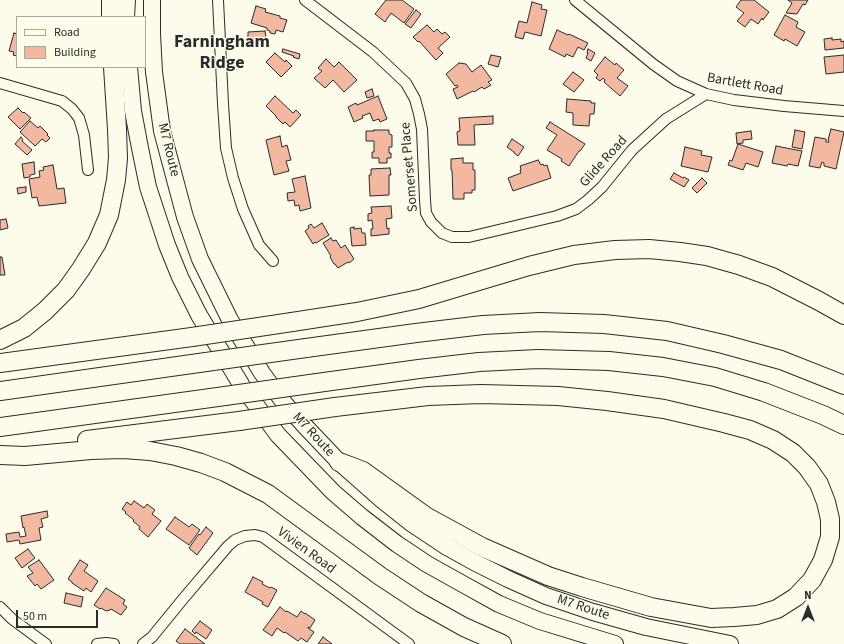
<!DOCTYPE html>
<style>
body{margin:0}
#map{position:relative;width:844px;height:644px;overflow:hidden;background:#fdfbea;font-family:"Source Sans 3",sans-serif}
canvas{display:block}
.legend{position:absolute;left:16px;top:16px;width:130px;height:52px;box-sizing:border-box;background:#fdfbea;border:1px solid #a9a89e;margin:0;padding:5px 7px;list-style:none;font-size:12px;color:#2b2b2b}
.legend li{display:flex;align-items:center;gap:8px;height:20px}
.legend b{width:20px;border:1px solid #a9a89e}
.north{position:absolute;left:788px;top:588px;width:40px;height:40px;-webkit-text-stroke:3px #fdfbea;paint-order:stroke;rotate:0deg;font-size:11px;font-weight:700;line-height:16px;text-align:center;color:#2b2b2b}
.north::after{content:'';display:block;margin:auto;width:14px;height:18px;background:#2b2b2b;clip-path:polygon(50% 0,100% 100%,50% 72%,0 100%)}
.scale{position:absolute;left:16px;top:610px;width:82px;height:18px;box-sizing:border-box;border:2px solid #2b2b2b;border-top:0;padding-left:5px;font-size:12px;line-height:14px;white-space:nowrap;color:#2b2b2b;-webkit-text-stroke:3px #fdfbea;paint-order:stroke}
</style>
<div id="map">
<canvas width="844" height="644"></canvas>
<ul class="legend">
<li><b style="height:5px;background:#fdfbea"></b>Road</li>
<li><b style="height:11px;background:#f2b8a0"></b>Building</li>
</ul>
<div class="north">N</div>
<div class="scale">50 m</div>
</div>
<script>
const c = document.querySelector('canvas').getContext('2d');
c.lineJoin = 'round';
function fill(path, color) {
  c.fillStyle = color;
  c.fill(path, 'evenodd');
}
function toPath(rows) {
  const path = new Path2D();
  for (const r of rows) {
    path.moveTo(r[0], r[1]);
    for (let i = 2; i < r.length; i += 2) path.lineTo(r[i], r[i + 1]);
  }
  return path;
}
function stroke(path, color, width, dash) {
  c.strokeStyle = color;
  c.lineWidth = width;
  c.lineCap = dash ? 'butt' : 'round';
  c.setLineDash(dash || []);
  c.stroke(path);
}
function write(font, color, halo, rows, align = 'center') {
  c.font = font + ' "Source Sans 3",sans-serif';
  c.lineWidth = 3;
  c.setLineDash([]);
  c.textBaseline = 'middle';
  c.strokeStyle = halo;
  c.fillStyle = color;
  for (const [text, x, y, turn = 0] of rows) {
    c.save();
    c.translate(x, y);
    c.rotate((+turn || 0) * Math.PI / 180);
    c.textAlign = isNaN(turn) ? turn : align;
    if (halo) c.strokeText(text, 0, 0);
    c.fillText(text, 0, 0);
    c.restore();
  }
}
const building = toPath([
 [386,0,402,0,414,9,404,23,391,13,385,22,375,14,386,0],
 [741,0,754,0,769,12,763,20,762,18,758,24,751,19,745,27,737,21,744,13,736,7,741,0],
 [788,0,808,0,805,5,803,4,797,14,786,13,792,3,788,0],
 [532,2,542,5,541,9,547,10,541,36,525,32,523,39,515,37,519,21,527,23,532,2],
 [256,6,266,9,265,12,280,16,280,18,287,20,283,32,276,30,275,34,270,33,270,31,267,30,267,28,251,23,256,6],
 [416,10,421,14,411,28,405,24,416,10],
 [785,15,798,22,796,27,805,32,797,46,785,39,784,41,774,35,785,15],
 [427,25,434,32,437,29,442,34,445,32,450,37,438,48,443,53,436,60,419,41,418,42,413,37,427,25],
 [557,30,568,35,569,34,588,43,584,50,578,47,573,57,566,54,565,57,549,49,557,30],
 [265,31,266,38,248,39,248,32,265,31],
 [14,33,17,34,17,56,13,55,14,52,9,51,14,33],
 [832,38,832,40,841,39,841,42,844,41,844,48,825,50,824,39,832,38],
 [283,49,300,54,299,59,293,57,294,56,282,52,283,49],
 [588,49,595,53,591,61,586,58,588,53,587,53,588,49],
 [275,53,285,62,286,60,292,66,281,77,266,62,275,53],
 [491,55,501,57,498,67,488,64,491,55],
 [844,55,844,72,826,74,824,57,844,55],
 [605,57,615,65,616,63,624,70,617,78,628,86,620,96,604,82,605,80,603,78,600,81,596,78,598,75,594,71,605,57],
 [326,59,334,67,339,62,357,80,344,92,333,80,325,88,314,78,322,71,318,68,326,59],
 [459,63,466,64,472,72,481,65,492,80,488,82,491,85,484,89,482,87,474,92,473,91,457,99,453,89,458,87,457,85,455,86,446,74,459,63],
 [573,72,584,80,574,92,563,84,573,72],
 [372,89,374,96,367,98,365,92,372,89],
 [275,96,293,113,296,110,301,115,290,127,285,122,283,124,276,117,276,116,266,106,275,96],
 [378,96,387,119,380,122,379,119,373,121,370,113,362,116,363,118,354,122,348,107,356,103,357,105,378,96],
 [567,99,591,101,591,103,595,103,594,114,590,114,589,126,573,125,573,113,566,112,567,99],
 [18,108,23,113,24,112,31,118,20,129,8,117,18,108],
 [493,116,493,124,474,125,475,145,458,145,457,132,460,131,459,118,493,116],
 [30,121,38,128,40,126,48,134,47,135,50,138,46,142,42,139,35,146,20,132,30,121],
 [550,122,585,144,580,151,579,151,569,166,561,161,562,159,547,150,557,135,546,128,550,122],
 [831,129,844,132,836,169,824,166,824,163,822,162,820,168,809,166,815,137,826,139,826,142,829,142,829,141,828,140,831,129],
 [374,130,389,130,389,134,392,135,392,147,389,147,389,153,391,153,391,158,387,158,387,163,379,163,379,158,372,158,372,152,374,152,374,141,366,141,366,131,374,131,374,130],
 [795,130,805,132,802,149,792,147,795,130],
 [751,131,752,139,743,140,743,143,737,144,736,133,751,131],
 [280,136,282,147,287,145,291,160,286,161,289,171,274,175,266,140,280,136],
 [21,137,23,140,22,141,32,150,27,155,15,144,21,137],
 [512,139,524,147,518,156,514,153,514,152,507,147,512,139],
 [738,144,763,152,758,167,746,163,743,170,728,165,730,160,732,161,738,144],
 [776,146,802,151,798,166,788,164,787,166,772,163,776,146],
 [685,147,702,151,701,155,712,157,708,172,681,166,685,147],
 [463,158,463,163,473,163,473,170,475,170,475,190,472,190,472,193,464,193,464,199,453,199,452,170,451,170,451,159,463,158],
 [538,160,541,165,543,164,544,166,547,165,551,178,513,191,508,178,521,173,520,170,521,169,520,166,538,160],
 [34,162,35,174,30,175,30,177,24,178,22,164,34,162],
 [53,165,57,189,64,188,66,203,39,206,37,197,32,198,29,179,40,177,39,171,44,170,43,167,53,165],
 [390,168,391,175,389,175,389,195,370,196,369,175,371,175,371,169,390,168],
 [674,173,683,178,684,177,689,180,684,187,670,179,674,173],
 [305,176,311,208,300,211,299,205,295,206,294,200,288,201,287,193,295,192,292,179,305,176],
 [702,178,707,183,697,193,692,188,702,178],
 [26,187,26,192,18,194,17,188,26,187],
 [391,206,392,218,386,219,387,229,389,228,389,234,371,236,371,229,373,229,372,220,368,221,368,214,372,213,371,207,391,206],
 [6,219,8,228,0,230,0,220,6,219],
 [322,223,329,235,316,243,315,242,313,244,305,231,309,228,308,226,311,224,314,228,322,223],
 [354,227,354,229,361,228,362,233,365,233,366,245,352,246,350,228,354,227],
 [331,238,333,241,336,240,341,248,345,245,354,259,349,263,348,262,338,268,335,264,334,264,330,257,331,256,323,243,331,238],
 [0,257,2,257,5,275,0,275,0,257],
 [134,501,144,508,147,504,155,510,152,514,161,521,148,537,139,529,140,527,133,521,134,520,125,513,126,512,122,509,127,502,131,505,134,501],
 [47,511,48,517,41,519,43,527,39,528,41,540,20,544,19,540,7,542,6,534,19,532,20,537,26,536,24,527,23,528,21,516,47,511],
 [175,517,189,527,192,524,200,530,189,545,166,529,175,517],
 [206,527,213,533,197,555,189,548,199,534,200,535,206,527],
 [28,549,35,558,22,568,15,558,28,549],
 [39,560,54,580,41,589,37,584,35,586,27,576,33,573,28,567,39,560],
 [80,560,88,565,84,571,98,581,91,592,86,588,84,591,72,583,72,582,68,579,80,560],
 [253,577,263,582,262,584,270,588,271,587,277,590,268,607,262,604,263,602,245,592,253,577],
 [106,588,125,600,123,604,127,607,121,615,111,609,110,610,106,611,101,608,100,609,94,605,106,588],
 [66,593,83,597,81,607,64,603,66,593],
 [280,607,286,612,287,611,297,617,301,611,305,614,305,613,315,620,310,628,308,627,308,628,314,632,307,642,301,638,298,641,285,632,284,633,277,628,272,636,263,630,280,607],
 [200,621,212,630,206,639,196,632,195,634,192,631,200,621],
 [185,629,205,644,180,644,176,641,185,629],
 [323,637,332,644,318,644,323,637]
]);
fill(building, '#f2b8a0');
stroke(building, '#2b2b2b', 1);
const minor = toPath([
 [218,0,223,104,226,148,233,178,243,209,259,245,273,261],
 [305,0,373,52,406,83,415,99,419,114,422,129,425,200,426,213,431,222,442,233,452,237,469,237,557,216,576,209,588,200,602,187,632,150,666,119,706,94],
 [575,0,653,64,677,81,706,94,734,100,784,106,844,111],
 [0,83,62,101,72,109,79,118,84,135,88,170],
 [0,607,12,619,46,644],
 [97,644,106,643,114,644],
 [143,644,152,637,183,599,228,546,235,540,245,536,255,535,263,537,409,644]
]);
const trunk = toPath([
 [152,0,152,34,154,72,162,131,185,217,200,259,230,320,262,373,285,404,303,424,339,462,382,500,411,523,447,547,474,562,508,579,546,596,593,612,646,627,730,644],
 [126,17,127,0],
 [129,67,133,111,140,148,148,187,167,245,180,277,199,315,242,386,278,435,333,492,362,517,397,544,427,564,461,583,499,604,540,621,615,644]
]);
const motorway = toPath([
 [111,17,111,0],
 [292,322,357,312,419,299,529,266,574,255,615,250,649,249,680,252,707,256,739,265,772,277,819,301,844,315],
 [0,340,24,328,45,311,66,290,81,269,97,243,109,215,116,180,118,158,117,129,113,67],
 [306,348,416,333,483,325,540,322,604,324,667,331,723,344,781,360,844,385],
 [0,363,192,337],
 [317,383,419,369,479,362,538,359,609,361,663,367,715,377,764,392,823,415,844,425],
 [0,391,206,362],
 [335,407,428,396,481,394,558,396,607,401,664,409,724,423,750,430,773,440,793,453,807,467,819,484,826,502,830,519,830,537,823,560,812,580,796,597,777,609,757,615,734,617,711,618,651,607,582,587,548,576,482,547,427,517,363,471,350,466,339,462],
 [0,427,225,396],
 [87,440,239,421],
 [0,455,25,456,91,450,123,449,150,451,176,456,201,463,225,472,268,494,380,576,421,603,464,627,502,644]
]);
stroke(minor, '#2b2b2b', 12);
stroke(trunk, '#2b2b2b', 18);
stroke(motorway, '#2b2b2b', 20);
stroke(minor, '#fdfbea', 10);
stroke(trunk, '#fdfbea', 16);
stroke(motorway, '#fdfbea', 18);
const motorwayBridge = toPath([
 [192,337,292,322],
 [206,362,306,348],
 [225,396,317,383],
 [239,421,335,407]
]);
stroke(motorwayBridge, '#2b2b2b', 20, []);
stroke(motorwayBridge, '#fdfbea', 18);
write('14px', '#2b2b2b', '#fdfbea', [
 ["Bartlett Road",745,85,10],
 ["M7 Route",168,150,76],
 ["Glide Road",604,162,-48],
 ["Somerset Place",410,167,-95],
 ["M7 Route",313,435,47],
 ["Vivien Road",306,551,36],
 ["M7 Route",583,608,18]
]);
write('bold 18px', '#2b2b2b', '#fdfbea', [
 ["Farningham",222,43],
 ["Ridge",222,64]
]);
</script>
